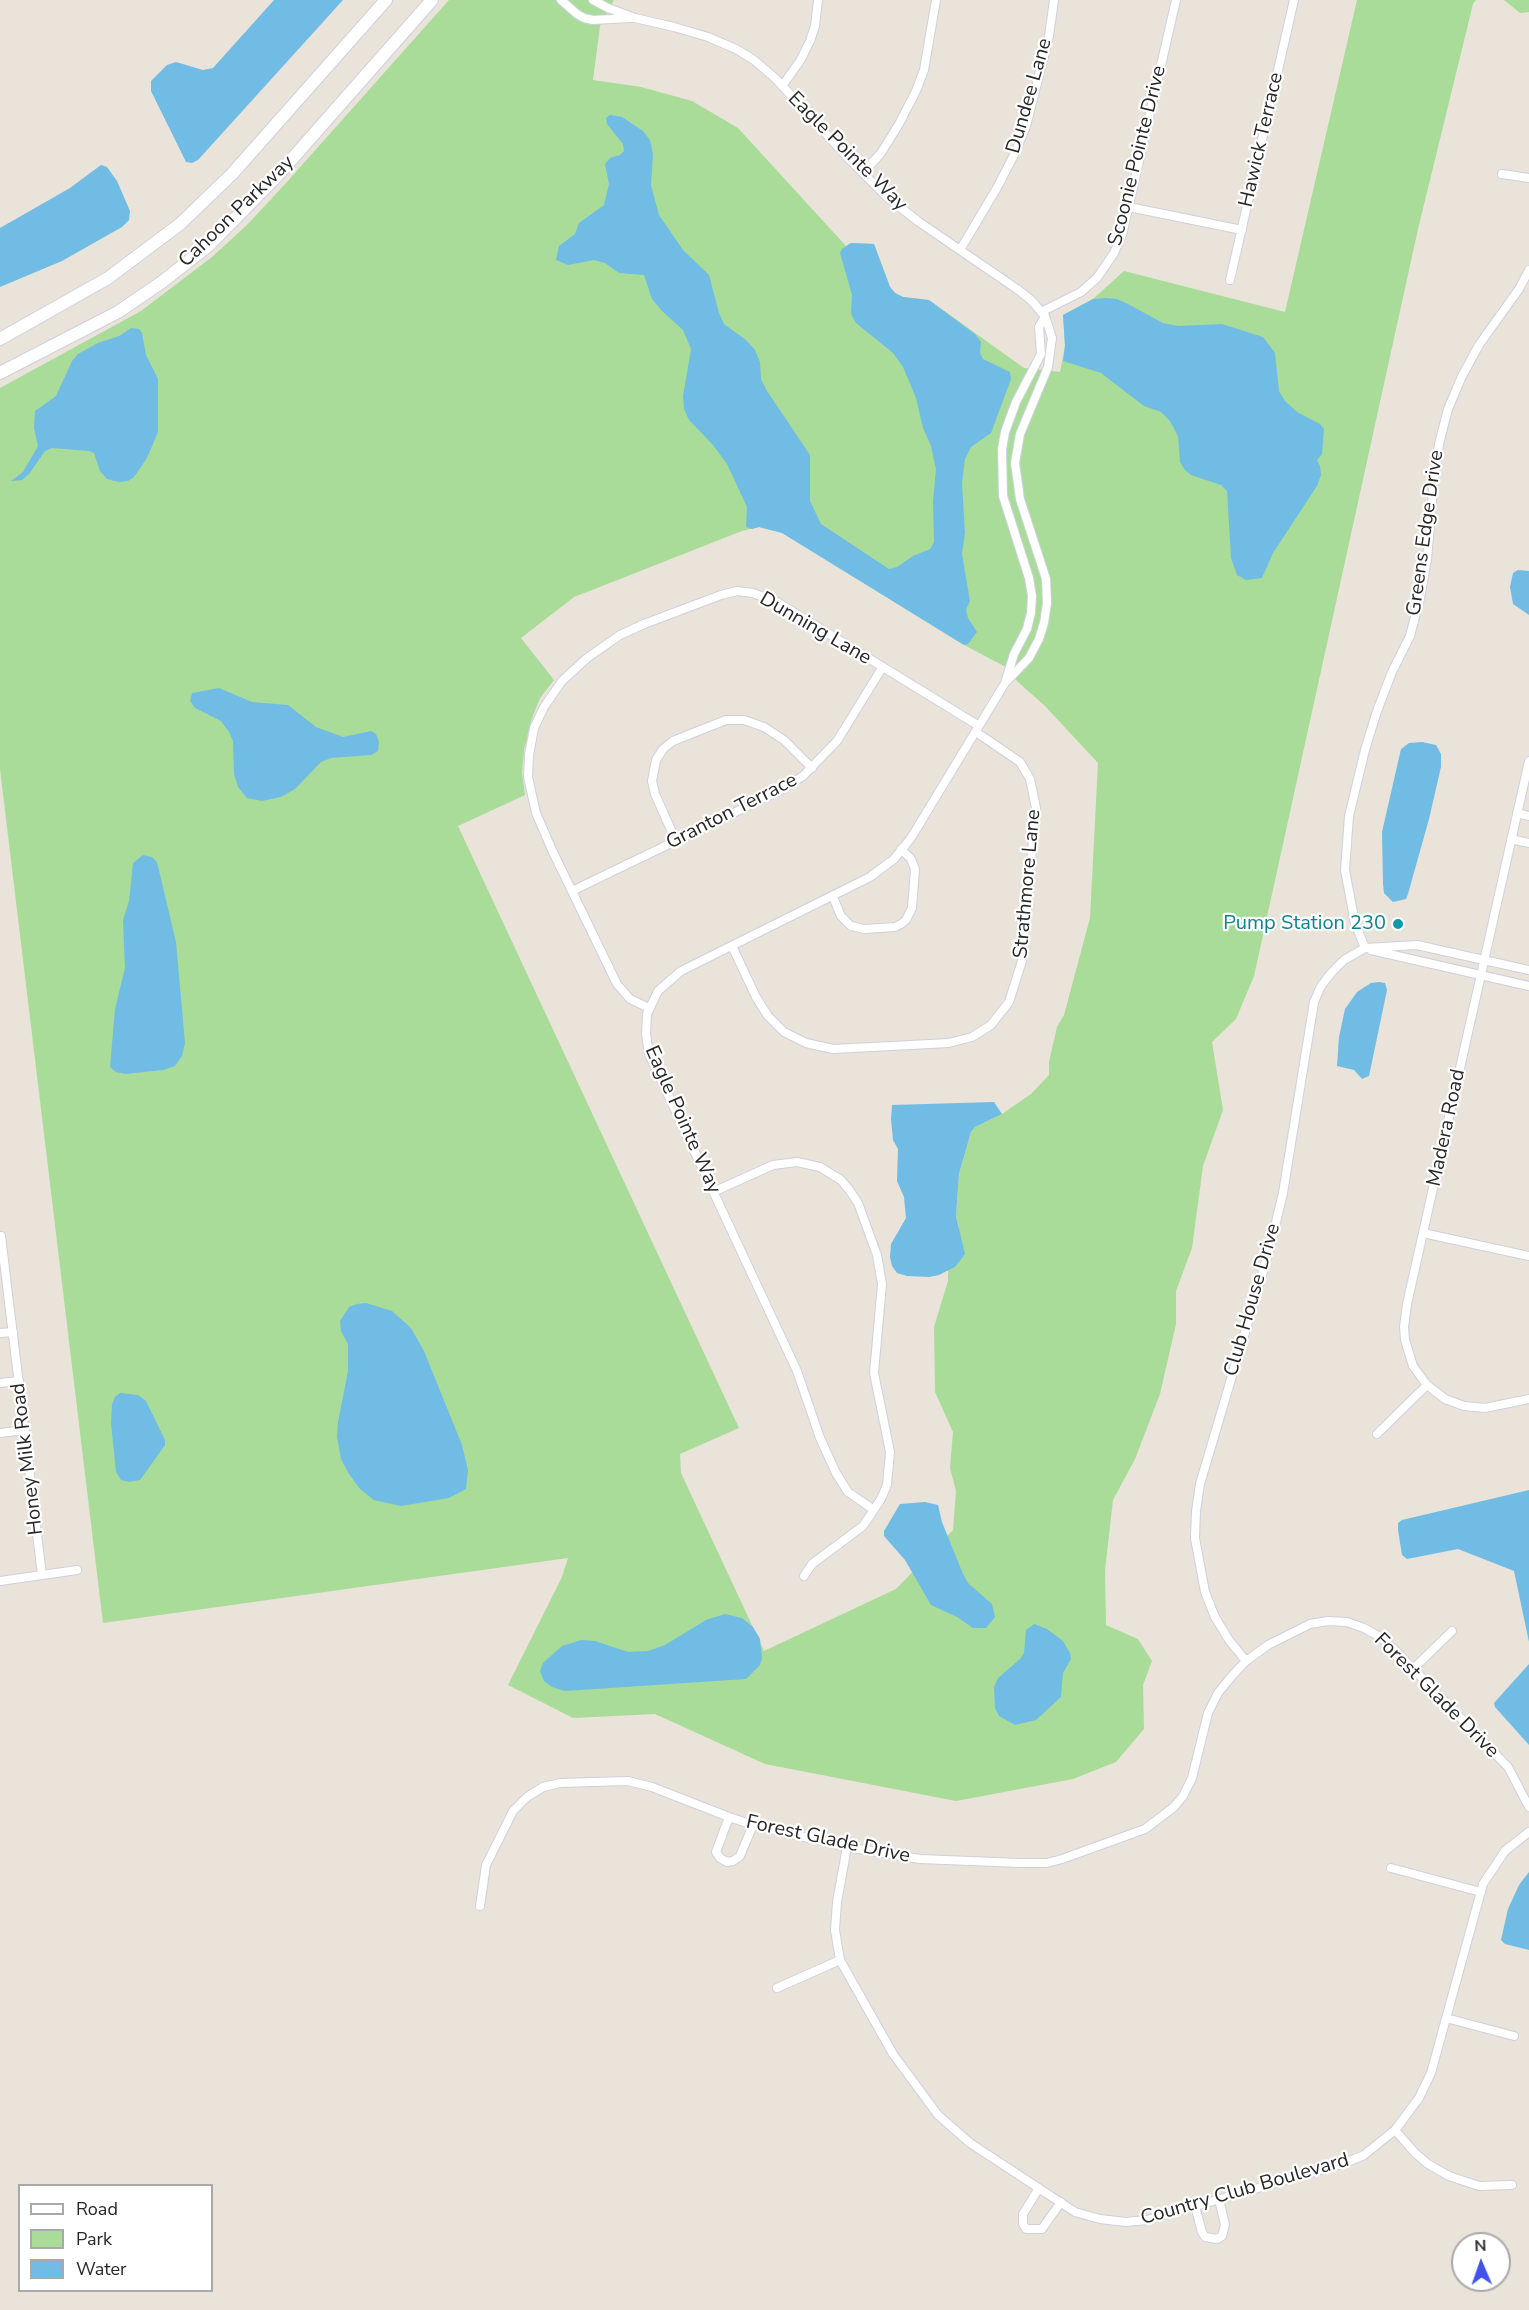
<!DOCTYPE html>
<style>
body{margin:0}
#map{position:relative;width:1529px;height:2310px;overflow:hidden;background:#e9e3d9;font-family:"Nunito Sans",sans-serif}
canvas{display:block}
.legend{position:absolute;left:18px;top:2184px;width:195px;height:108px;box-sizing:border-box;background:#fff;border:2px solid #a9a9a9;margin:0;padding:8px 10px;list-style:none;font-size:18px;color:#272727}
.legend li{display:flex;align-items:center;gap:12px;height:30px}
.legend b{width:30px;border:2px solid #a9a9a9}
.north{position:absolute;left:1451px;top:2232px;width:60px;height:60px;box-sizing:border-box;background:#fff;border:2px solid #a9a9a9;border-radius:50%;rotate:358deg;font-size:16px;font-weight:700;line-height:24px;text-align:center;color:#272727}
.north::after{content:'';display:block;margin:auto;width:21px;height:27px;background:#4253ed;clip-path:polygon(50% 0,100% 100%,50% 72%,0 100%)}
</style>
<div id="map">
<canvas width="1529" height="2310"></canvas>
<ul class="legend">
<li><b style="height:8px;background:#fff"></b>Road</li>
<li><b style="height:16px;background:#a9dc98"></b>Park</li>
<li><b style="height:16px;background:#71bce5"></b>Water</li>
</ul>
<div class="north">N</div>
</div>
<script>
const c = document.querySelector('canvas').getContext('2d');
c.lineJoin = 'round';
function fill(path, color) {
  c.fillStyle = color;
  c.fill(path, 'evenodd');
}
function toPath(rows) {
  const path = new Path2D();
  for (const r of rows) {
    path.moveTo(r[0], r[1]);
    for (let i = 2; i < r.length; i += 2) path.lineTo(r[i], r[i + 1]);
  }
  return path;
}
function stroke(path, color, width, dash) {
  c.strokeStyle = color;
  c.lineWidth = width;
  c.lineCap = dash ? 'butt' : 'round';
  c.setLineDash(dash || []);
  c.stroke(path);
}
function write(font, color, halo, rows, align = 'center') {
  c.font = font + ' "Nunito Sans",sans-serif';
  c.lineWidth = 4.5;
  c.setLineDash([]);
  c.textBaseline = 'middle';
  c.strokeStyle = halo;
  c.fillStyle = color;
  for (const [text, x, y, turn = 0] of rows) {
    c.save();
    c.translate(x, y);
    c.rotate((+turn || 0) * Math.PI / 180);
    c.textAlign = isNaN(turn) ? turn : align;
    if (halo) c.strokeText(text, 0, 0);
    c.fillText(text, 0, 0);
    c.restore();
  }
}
fill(toPath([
 [449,0,614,0,600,26,593,80,641,87,692,101,738,128,846,246,851,243,874,244,890,287,895,293,903,297,929,300,1024,368,1060,372,1065,346,1063,315,1093,299,1124,271,1285,312,1357,0,1476,0,1473,4,1418,229,1254,976,1236,1019,1212,1042,1223,1110,1203,1166,1192,1248,1176,1291,1176,1324,1160,1394,1135,1459,1113,1500,1105,1570,1106,1625,1138,1639,1152,1661,1143,1685,1144,1729,1116,1762,1073,1779,956,1801,765,1764,655,1714,573,1718,508,1685,562,1577,568,1558,103,1623,0,769,0,388,141,311,212,257,248,224,286,183],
 [759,527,783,533,964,645,1004,666,1018,682,1045,706,1098,763,1090,918,1064,1015,1057,1027,1049,1062,1049,1075,1031,1094,1002,1114,975,1127,971,1132,959,1174,956,1216,959,1227,955,1267,948,1270,948,1281,934,1327,935,1392,953,1432,950,1468,956,1491,953,1530,896,1589,764,1651,681,1473,680,1454,739,1428,458,826,525,795,522,773,524,750,532,718,540,698,554,680,521,638,574,597,742,531],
 [1504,0,1529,0,1529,12,1520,13]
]), '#a9dc98');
fill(toPath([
 [274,0,343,0,198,160,192,163,186,162,151,91,151,81,167,65,176,62,203,70,213,68],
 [610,115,622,117,643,131,650,140,653,154,651,185,659,215,683,250,709,275,719,313,724,324,746,340,755,350,760,362,761,379,767,391,810,455,810,501,821,524,889,569,897,567,913,556,930,549,934,542,933,501,936,469,931,446,923,428,916,398,903,367,893,353,856,323,851,314,852,295,840,253,842,249,851,243,874,244,890,287,895,293,903,297,929,300,975,334,981,342,980,353,983,359,1010,372,1011,379,991,433,971,447,965,459,962,483,965,533,962,554,970,601,966,610,968,618,977,632,968,644,964,645,782,533,759,527,752,529,746,527,747,507,727,464,713,445,689,420,684,409,683,396,691,349,683,330,662,311,652,299,644,275,619,273,605,263,594,260,568,265,556,260,559,246,575,234,579,223,604,205,609,184,605,164,610,158,620,155,624,151,623,144,607,124,606,118],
 [101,165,107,167,117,181,130,211,129,220,122,227,62,261,0,287,0,228,70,188],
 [1106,298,1117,299,1128,304,1163,323,1178,326,1222,324,1263,337,1275,353,1279,391,1285,401,1297,412,1320,424,1324,429,1322,454,1317,460,1320,466,1321,475,1317,486,1273,553,1262,578,1246,580,1237,575,1231,558,1227,491,1221,485,1191,475,1185,470,1180,462,1178,436,1170,421,1161,412,1144,406,1101,373,1063,361,1065,346,1063,315,1093,299],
 [131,328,139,329,142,333,146,355,158,379,158,432,147,458,134,477,128,481,119,482,107,479,100,471,94,453,89,451,52,448,45,451,29,474,22,480,11,481,23,472,38,446,34,428,35,411,56,396,72,361,78,354,98,343,119,336],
 [1518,570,1529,571,1529,615,1513,604,1510,587,1513,573],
 [219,688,252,702,288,705,316,727,343,737,371,731,376,734,379,742,378,751,371,755,331,758,321,762,295,789,281,797,262,801,247,798,238,787,234,774,233,741,229,732,221,721,195,708,190,701,192,693],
 [1422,742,1436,745,1441,754,1441,767,1429,819,1408,894,1406,899,1393,902,1384,893,1383,884,1382,832,1401,749,1409,743],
 [143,855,152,857,157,862,176,942,185,1043,182,1056,175,1066,163,1070,125,1074,116,1072,110,1067,115,1009,125,968,123,920,129,901,133,863],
 [1379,982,1385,983,1387,990,1369,1076,1362,1079,1354,1070,1337,1066,1339,1037,1345,1009,1357,992,1371,983],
 [994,1102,1002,1114,975,1127,971,1132,959,1174,956,1216,965,1254,955,1267,939,1275,929,1277,907,1276,897,1273,892,1266,890,1257,891,1244,906,1218,904,1197,897,1181,898,1149,893,1140,891,1119,892,1105],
 [366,1303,392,1311,411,1328,424,1351,462,1445,468,1470,466,1489,449,1498,401,1506,374,1500,360,1489,349,1474,341,1459,337,1437,338,1422,348,1371,348,1344,341,1331,340,1321,349,1307,357,1304],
 [120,1393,138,1395,146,1401,165,1440,165,1445,140,1480,129,1482,121,1480,116,1472,111,1423,112,1404,115,1397],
 [1529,1490,1529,1642,1514,1571,1458,1549,1407,1559,1402,1555,1398,1530,1398,1523,1402,1520],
 [925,1502,938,1505,942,1522,963,1574,968,1583,992,1604,995,1617,986,1628,973,1628,957,1617,931,1605,905,1560,884,1536,884,1531,900,1504],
 [725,1614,742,1618,753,1627,760,1639,762,1658,760,1665,746,1679,565,1691,552,1687,544,1681,540,1671,543,1663,562,1646,581,1640,595,1641,628,1652,648,1651,665,1645,706,1620],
 [1034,1624,1047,1629,1063,1641,1070,1653,1071,1659,1063,1673,1061,1697,1036,1720,1015,1725,999,1716,995,1708,994,1687,998,1678,1020,1659,1024,1653,1026,1630],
 [1529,1664,1529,1745,1495,1707,1494,1703],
 [1529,1872,1529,1950,1505,1944,1501,1940,1508,1909,1519,1885]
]), '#71bce5');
const street = toPath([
 [561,0,577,14,584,18,593,20,631,18],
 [593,0,608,8,635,18,674,27,708,37,736,49,754,60,776,79,850,160,887,197,919,222,1017,289,1031,300,1045,316,1052,338,1048,367,1020,434,1015,463,1020,499,1046,579,1047,603,1044,623,1039,639,1029,658,1005,683,911,838,894,859,870,877,681,971,658,991,647,1014,646,1034,649,1054,797,1371,820,1438,836,1473,848,1492,874,1510],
 [782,86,800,61,810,41,815,26,818,0],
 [863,173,881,153,899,124,916,91,924,70,936,0],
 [1502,174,1529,178],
 [1129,207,1242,230],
 [960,250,998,186,1015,153,1026,126,1049,36,1054,0],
 [1230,280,1294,0],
 [1041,312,1081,292,1097,278,1114,253,1122,235,1176,0],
 [1006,680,1014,654,1027,629,1031,613,1032,596,1029,578,1003,496,1002,449,1005,432,1016,402,1041,354,1039,327,1045,316],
 [1529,761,1407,1304,1404,1327,1405,1340,1413,1366,1427,1385,1445,1399,1464,1406,1485,1408,1529,1399],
 [1517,813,1529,816],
 [1511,839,1529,843],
 [676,841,655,794,652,781,656,760,663,749,673,741,726,720,744,720,764,727,784,740,812,768],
 [572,891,781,790,803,776,837,741,882,668],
 [833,897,841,916,851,926,864,929,895,927,901,924,906,920,912,908,915,869,911,859,901,849],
 [732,946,756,997,768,1016,784,1032,806,1043,833,1049,949,1043,972,1037,991,1025,1009,1002,1022,961,1036,808,1030,779,1020,762,976,732],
 [1365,948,1355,923,1345,870,1349,816,1365,750,1377,711,1392,672,1410,636,1420,598,1427,559,1434,480,1439,444,1448,409,1462,376,1479,345,1519,289,1529,270],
 [1371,950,1529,986],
 [649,1008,630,999,617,984,552,850,536,813,528,777,529,755,534,728,544,707,562,681,587,658,620,635,644,624,721,595,737,591,753,593,777,602,979,726],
 [713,1192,773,1165,797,1162,820,1167,841,1180,850,1191,858,1203,877,1255,882,1284,874,1373,890,1452,887,1485,881,1499,863,1526,812,1564,804,1576],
 [1423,1233,1529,1256],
 [1,1236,42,1575],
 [0,1333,13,1332],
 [0,1383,19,1381],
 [0,1433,25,1430],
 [1377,1434,1427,1385],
 [0,1581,77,1570],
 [1246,1661,1229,1640,1215,1617,1205,1592,1195,1538,1196,1511,1200,1484,1269,1251,1283,1193,1314,1002,1321,986,1332,972,1344,960,1365,948,1417,945,1529,970],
 [1413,1669,1452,1631],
 [729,1817,716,1852,720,1858,727,1862,733,1861,740,1856,753,1825],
 [847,1847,837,1902,835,1930,840,1960,893,2054,938,2115,970,2143,1075,2212,1100,2219,1126,2222,1147,2220,1345,2163,1364,2155,1395,2130,1419,2098,1431,2073,1483,1884,1505,1851,1529,1832],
 [1391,1868,1481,1892],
 [480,1906,486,1865,513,1811,527,1797,543,1787,560,1783,628,1781,652,1787,729,1817,753,1825,847,1847,920,1859,1020,1863,1047,1863,1062,1859,1145,1829,1174,1807,1183,1796,1192,1778,1208,1713,1218,1693,1231,1677,1246,1661,1268,1645,1310,1624,1328,1621,1347,1622,1364,1628,1380,1637,1394,1649,1508,1767,1529,1807],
 [777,1988,840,1960],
 [1446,2018,1514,2036],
 [1395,2130,1415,2153,1428,2164,1449,2176,1479,2186,1512,2185],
 [1039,2188,1023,2214,1023,2224,1026,2229,1042,2229,1061,2202],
 [1195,2206,1202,2232,1205,2237,1217,2239,1222,2236,1225,2225,1219,2199]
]);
const secondary = toPath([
 [0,339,108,278,180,224,232,174,386,0],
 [0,373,118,312,162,282,209,245,277,176,432,0]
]);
stroke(street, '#ced0df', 10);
stroke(secondary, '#ced0df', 14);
stroke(street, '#fff', 8);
stroke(secondary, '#fff', 12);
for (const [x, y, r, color] of [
 [1398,924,6,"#0f9aa8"]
]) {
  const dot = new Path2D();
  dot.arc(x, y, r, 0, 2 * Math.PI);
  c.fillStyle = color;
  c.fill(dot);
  stroke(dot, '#fff', 2);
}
write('20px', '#272727', '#fff', [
 ["Dundee Lane",1030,96,-74],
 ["Hawick Terrace",1262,140,-77],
 ["Eagle Pointe Way",847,152,45],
 ["Scoonie Pointe Drive",1138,156,-76],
 ["Cahoon Parkway",237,212,-44],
 ["Greens Edge Drive",1426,533,-82],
 ["Dunning Lane",815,629,30],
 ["Granton Terrace",732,812,-27],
 ["Strathmore Lane",1028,884,-85],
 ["Eagle Pointe Way",682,1120,66],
 ["Madera Road",1447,1128,-78],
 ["Club House Drive",1253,1300,-74],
 ["Honey Milk Road",28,1459,-97],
 ["Forest Glade Drive",1436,1696,45],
 ["Forest Glade Drive",828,1840,12],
 ["Country Club Boulevard",1245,2190,-16]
]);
write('20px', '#0d838f', '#fff', [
 ["Pump Station 230",1386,924]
], 'right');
</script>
